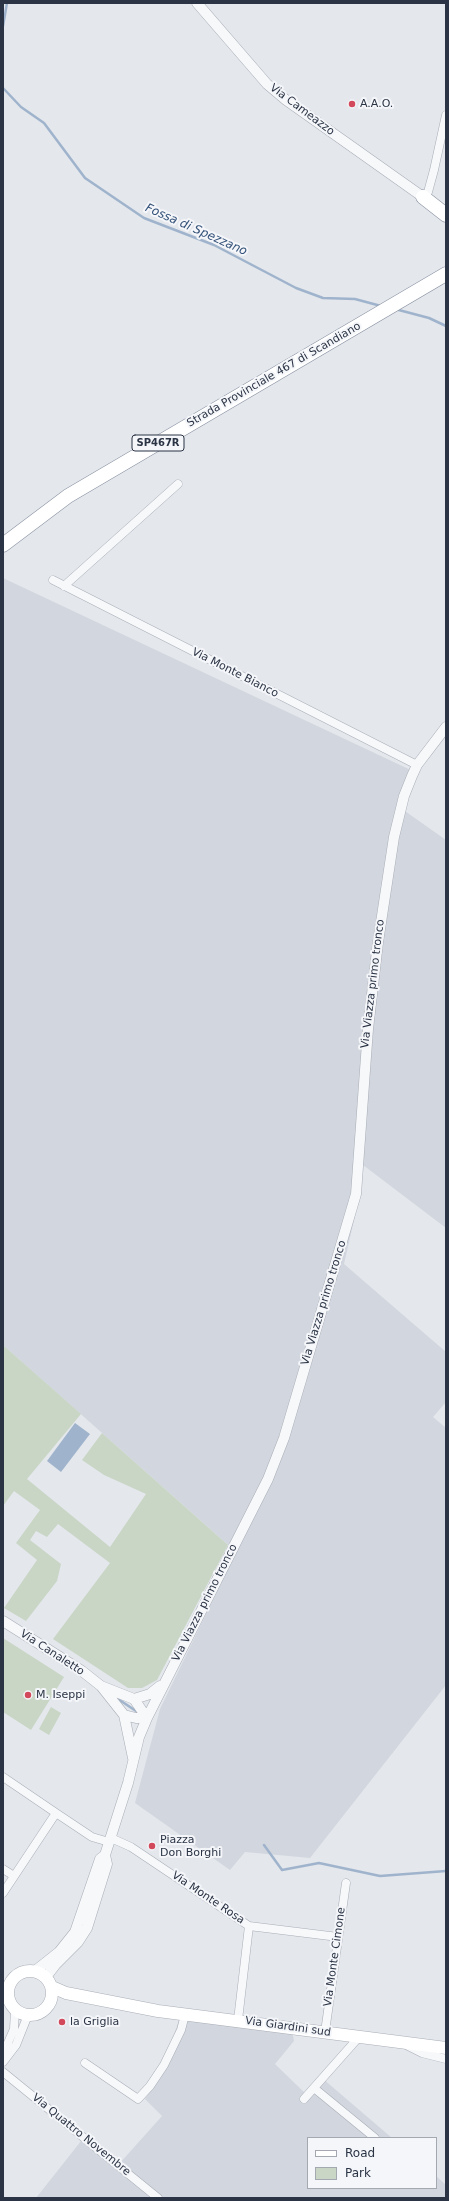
<!DOCTYPE html>
<style>
body{margin:0}
#map{position:relative;width:449px;height:2201px;overflow:hidden;background:#e4e7ec;font-family:"DejaVu Sans",sans-serif}
canvas{display:block}
.frame{position:absolute;inset:0;border:4px solid #2b3445;pointer-events:none}
.legend{position:absolute;left:307px;top:2137px;width:130px;height:52px;box-sizing:border-box;background:#f4f6f9;border:1px solid #a4a8b1;margin:0;padding:5px 7px;list-style:none;font-size:12px;color:#2b3445}
.legend li{display:flex;align-items:center;gap:8px;height:20px}
.legend b{width:20px;border:1px solid #a4a8b1}
</style>
<div id="map">
<canvas width="449" height="2201"></canvas>
<div class="frame"></div>
<ul class="legend">
<li><b style="height:5px;background:#fff"></b>Road</li>
<li><b style="height:11px;background:#c9d6c5"></b>Park</li>
</ul>
</div>
<script>
const c = document.querySelector('canvas').getContext('2d');
c.lineJoin = 'round';
function fill(path, color) {
  c.fillStyle = color;
  c.fill(path, 'evenodd');
}
function toPath(rows) {
  const path = new Path2D();
  for (const r of rows) {
    if (r.length === 3) {
      path.moveTo(r[0] + r[2], r[1]);
      path.arc(r[0], r[1], r[2], 0, 2 * Math.PI);
      continue;
    }
    path.moveTo(r[0], r[1]);
    for (let i = 2; i < r.length; i += 2) path.lineTo(r[i], r[i + 1]);
  }
  return path;
}
function stroke(path, color, width, dash) {
  c.strokeStyle = color;
  c.lineWidth = width;
  c.lineCap = dash ? 'butt' : 'round';
  c.setLineDash(dash || []);
  c.stroke(path);
}
function write(font, color, halo, rows, align = 'center') {
  c.font = font + ' "DejaVu Sans",sans-serif';
  c.lineWidth = 4;
  c.setLineDash([]);
  c.textBaseline = 'middle';
  c.strokeStyle = halo;
  c.fillStyle = color;
  for (const [text, x, y, turn = 0] of rows) {
    c.save();
    c.translate(x, y);
    c.rotate((+turn || 0) * Math.PI / 180);
    c.textAlign = isNaN(turn) ? turn : align;
    if (halo) c.strokeText(text, 0, 0);
    c.fillText(text, 0, 0);
    c.restore();
  }
}
fill(toPath([
 [3,578,417,773,402,809,446,840,446,1228,363,1165,360,1194,344,1264,446,1352,446,1402,433,1417,446,1428,446,1685,310,1858,245,1852,230,1870,135,1803,160,1709,236,1552,3,1345],
 [181,2014,292,2030,294,2041,275,2064,308,2096,322,2078,392,2138,308,2138,308,2188,436,2188,436,2176,446,2185,446,2198,36,2198,85,2136,119,2164,162,2116,145,2099,160,2076]
]), '#d2d6de');
fill(toPath([
 [3,1345,81,1414,27,1479,110,1547,146,1494,104,1475,82,1460,102,1433,228,1545,157,1680,142,1688,128,1688,53,1639,110,1563,58,1524,47,1537,36,1531,30,1540,61,1564,57,1581,26,1621,4,1608,37,1560,16,1543,40,1510,14,1491,3,1506],
 [3,1638,64,1677,31,1730,3,1712],
 [51,1707,61,1713,49,1735,39,1729]
]), '#c9d6c5');
fill(toPath([
 [75,1423,90,1434,61,1472,47,1461]
]), '#9fb4cc');
stroke(toPath([
 [3,26,7,3],
 [3,88,21,107,44,123,85,178,144,218,214,245,296,288,323,298,355,299,381,306],
 [395,309,429,318,446,326],
 [118,1699,139,1713],
 [264,1845,282,1870,319,1863,380,1876,446,1871]
]), '#9fb4cc', 2.5);
const minor = toPath([
 [423,197,428,192,434,170,446,115],
 [53,580,417,765],
 [64,586,178,484],
 [3,1777,56,1813],
 [111,1838,131,1847,249,1926,338,1937],
 [3,1869,14,1876],
 [3,1893,56,1813,92,1837,109,1842],
 [238,2020,249,1926],
 [325,2032,346,1883],
 [408,2046,422,2053,446,2059],
 [3,2054,14,2029,15,2010],
 [3,2062,16,2045,28,2015],
 [85,2063,138,2099,150,2086,164,2065,181,2030,185,2015],
 [3,2072,158,2198],
 [314,2088,375,2138],
 [304,2099,359,2037]
]);
const tertiary = toPath([
 [197,3,267,84,286,100,423,197],
 [3,1621,82,1671,101,1686,124,1715,133,1758],
 [101,1686,134,1699,147,1718],
 [134,1699,150,1694,160,1686],
 [124,1715,136,1718,147,1718],
 [35,1971,59,1952,75,1932,100,1859,105,1855],
 [46,1977,56,1964,78,1942,87,1928,107,1864,105,1855,128,1783,139,1737,147,1718,268,1479,284,1438,356,1194,368,1029,378,942,394,837,404,796,412,776,417,765,446,727]
]);
const secondary = toPath([
 [30,1993,22],
 [52,1987,66,1993,158,2011,446,2048]
]);
const trunk = toPath([
 [423,197,446,215],
 [3,545,68,496,446,274]
]);
stroke(minor, '#a9aeb7', 9);
stroke(tertiary, '#a9aeb7', 11);
stroke(secondary, '#a9aeb7', 13);
stroke(trunk, '#8b94a3', 15);
stroke(minor, '#f7f8fa', 8);
stroke(tertiary, '#f7f8fa', 10);
stroke(secondary, '#fff', 12);
stroke(trunk, '#fff', 14);
for (const [x, y, r, color] of [
 [352,104,4,"#d1495b"],
 [28,1695,4,"#d1495b"],
 [152,1846,4,"#d1495b"],
 [62,2022,4,"#d1495b"]
]) {
  const dot = new Path2D();
  dot.arc(x, y, r, 0, 2 * Math.PI);
  c.fillStyle = color;
  c.fill(dot);
  stroke(dot, '#f4f6f9', 1.5);
}
for (const [x, y, w] of [
 [158,443,52]
]) {
  const box = new Path2D();
  box.roundRect(x - w / 2, y - 8, w, 16, 3);
  c.fillStyle = '#f4f6f9';
  c.fill(box);
  stroke(box, '#2b3445', 1);
}
write('bold 10px', '#2b3445', null, [
 ["SP467R",158,443]
]);
write('11px', '#2b3445', '#f4f6f9', [
 ["A.A.O.",360,104],
 ["M. Iseppi",36,1695],
 ["Piazza",160,1840],
 ["Don Borghi",160,1853],
 ["la Griglia",70,2022]
], 'left');
write('11px', '#2b3445', '#f4f6f9', [
 ["Via Cameazzo",302,110,37],
 ["Strada Provinciale 467 di Scandiano",274,375,-30],
 ["Via Monte Bianco",235,673,27],
 ["Via Viazza primo tronco",373,984,-83],
 ["Via Viazza primo tronco",324,1303,-73],
 ["Via Viazza primo tronco",205,1603,-63],
 ["Via Canaletto",52,1653,33],
 ["Via Monte Rosa",208,1898,34],
 ["Via Monte Cimone",335,1957,-82],
 ["Via Giardini sud",288,2027,8],
 ["Via Quattro Novembre",81,2135,39]
]);
write('italic 12px', '#34527a', '#f4f6f9', [
 ["Fossa di Spezzano",196,230,24]
]);
</script>
